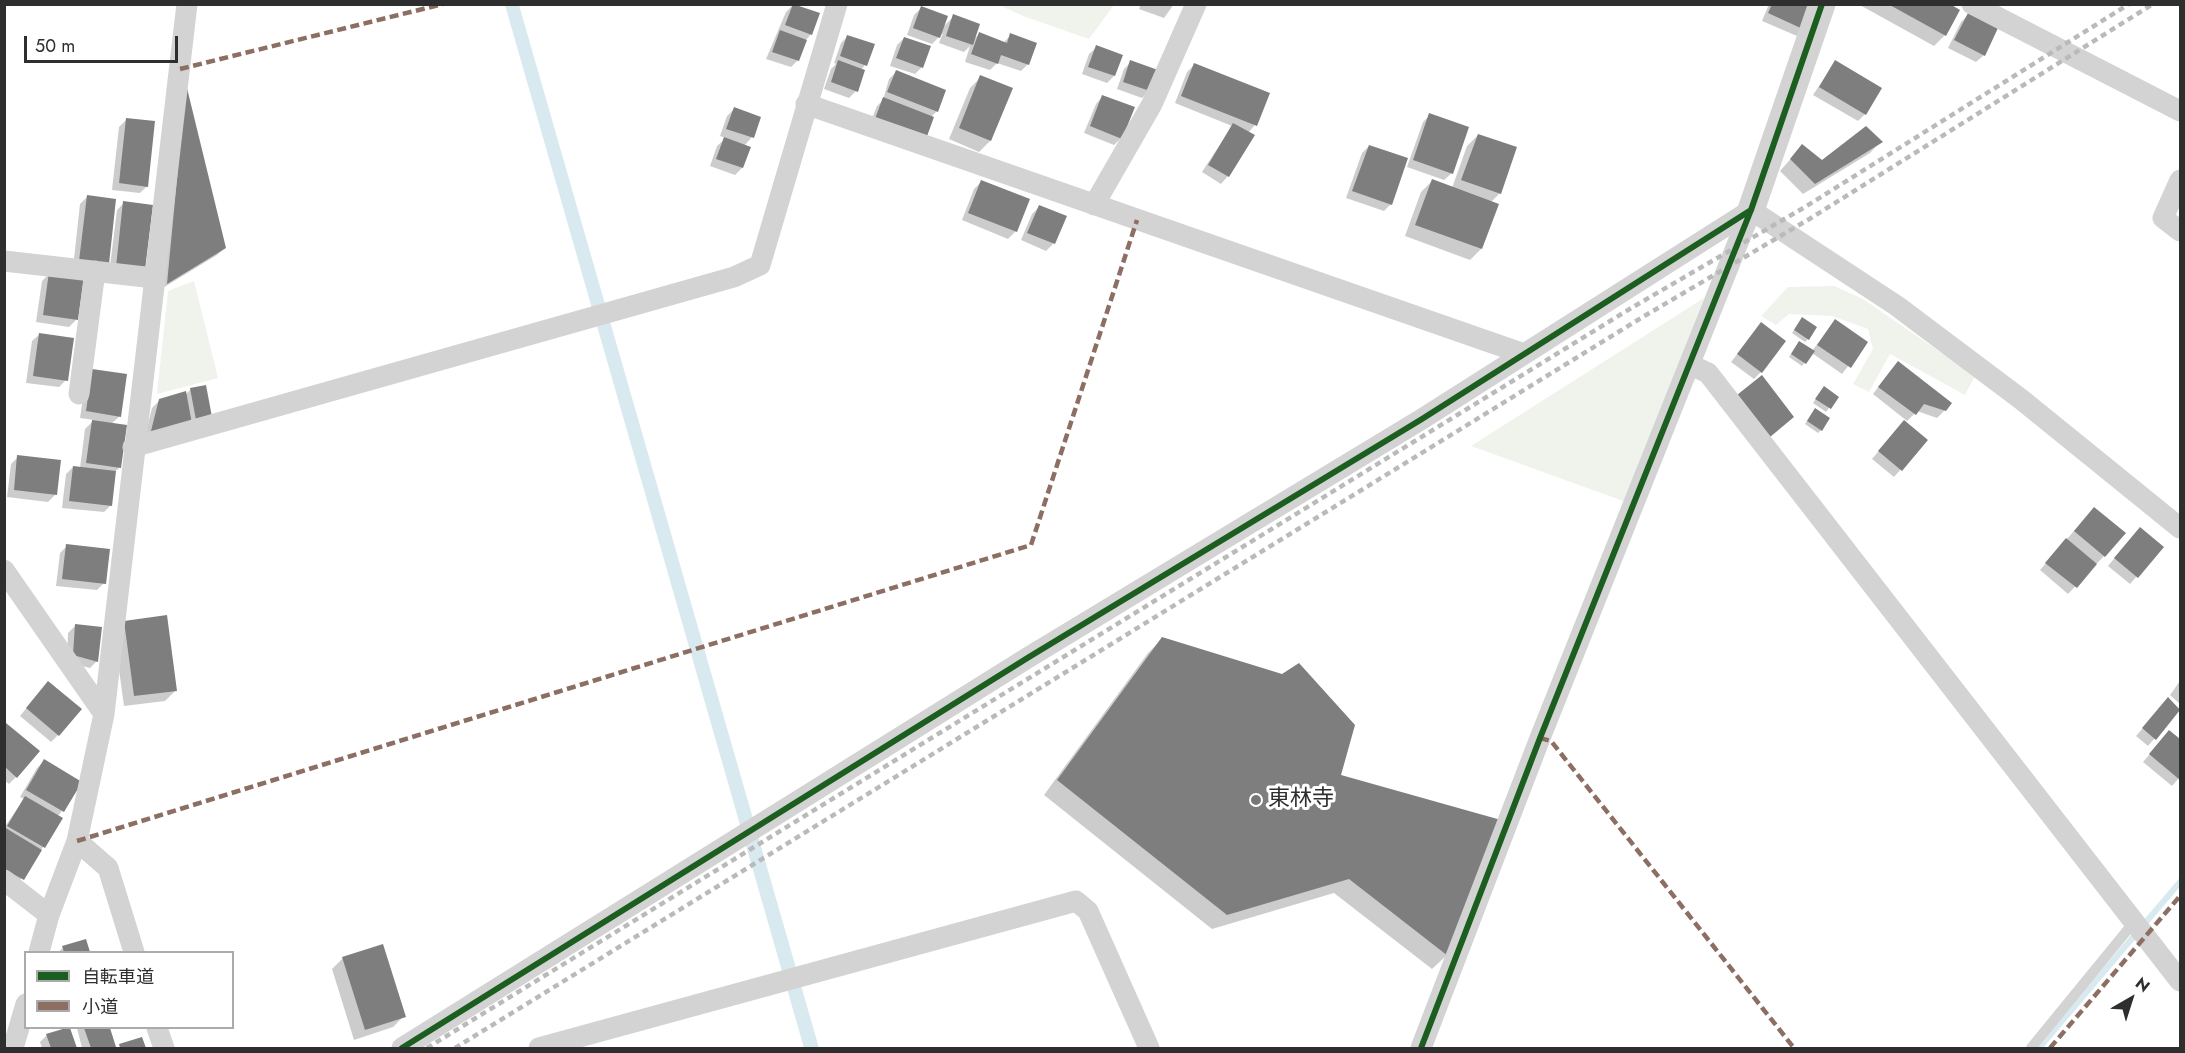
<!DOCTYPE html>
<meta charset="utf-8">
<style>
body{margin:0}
#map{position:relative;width:2185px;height:1053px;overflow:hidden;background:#fff;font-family:Jost,"Noto Sans JP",sans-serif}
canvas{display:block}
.frame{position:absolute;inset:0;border:6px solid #2e2e2e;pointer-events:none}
.legend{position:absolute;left:24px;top:951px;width:210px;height:78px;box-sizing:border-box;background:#fff;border:2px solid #ababab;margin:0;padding:8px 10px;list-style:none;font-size:18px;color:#2e2e2e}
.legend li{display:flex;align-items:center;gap:12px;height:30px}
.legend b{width:30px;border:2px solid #ababab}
.north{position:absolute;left:2101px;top:969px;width:60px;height:60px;-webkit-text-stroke:4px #fff;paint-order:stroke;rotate:39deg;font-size:16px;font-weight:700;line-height:24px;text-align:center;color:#2e2e2e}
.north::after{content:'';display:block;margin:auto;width:21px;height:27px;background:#2e2e2e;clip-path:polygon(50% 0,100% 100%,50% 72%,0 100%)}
.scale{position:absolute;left:24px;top:36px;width:154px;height:27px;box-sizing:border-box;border:3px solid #2e2e2e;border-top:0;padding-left:8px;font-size:18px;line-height:21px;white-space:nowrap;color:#2e2e2e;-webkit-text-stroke:4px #fff;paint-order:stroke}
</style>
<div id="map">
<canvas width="2185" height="1053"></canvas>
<div class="frame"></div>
<ul class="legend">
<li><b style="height:8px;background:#1b5e20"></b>自転車道</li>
<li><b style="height:8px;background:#8d6e63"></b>小道</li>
</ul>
<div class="north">N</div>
<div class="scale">50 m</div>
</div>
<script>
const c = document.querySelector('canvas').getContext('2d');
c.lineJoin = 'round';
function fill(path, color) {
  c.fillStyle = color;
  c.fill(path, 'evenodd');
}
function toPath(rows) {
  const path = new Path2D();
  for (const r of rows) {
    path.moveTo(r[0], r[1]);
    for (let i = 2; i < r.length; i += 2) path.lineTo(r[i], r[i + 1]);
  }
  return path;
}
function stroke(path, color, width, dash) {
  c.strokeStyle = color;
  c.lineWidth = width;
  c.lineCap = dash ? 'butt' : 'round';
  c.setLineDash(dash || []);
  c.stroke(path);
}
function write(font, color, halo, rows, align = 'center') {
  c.font = font + ' Jost,"Noto Sans JP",sans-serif';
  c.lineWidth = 6;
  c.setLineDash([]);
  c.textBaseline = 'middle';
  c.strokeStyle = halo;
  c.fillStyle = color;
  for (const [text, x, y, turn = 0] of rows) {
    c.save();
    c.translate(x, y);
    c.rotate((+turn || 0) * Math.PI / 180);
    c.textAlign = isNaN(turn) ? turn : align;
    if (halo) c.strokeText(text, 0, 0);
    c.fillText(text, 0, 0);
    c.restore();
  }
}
fill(toPath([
 [999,5,1114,4,1114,5,1089,39,1023,16],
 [194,281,218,378,157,394,168,291],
 [1834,286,1863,299,1975,376,1965,395,1890,354,1869,392,1853,384,1873,349,1868,329,1832,316,1789,314,1776,325,1761,316,1788,287],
 [1704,298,1626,502,1471,446]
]), '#f0f3ec');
fill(toPath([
 [505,5,519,5,819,1048,804,1048]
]), '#d9e9f0');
fill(toPath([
 [1141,4,1174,4,1164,18,1139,9],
 [1769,4,1815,4,1797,36,1762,21],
 [1858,4,1947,4,1945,35,1934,46],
 [793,5,811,34,806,40,798,60,791,67,766,59,786,12],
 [921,8,943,27,954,16,973,40,979,34,1003,43,1011,35,1028,64,1021,71,997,63,990,70,965,62,970,46,964,52,939,43,943,33,932,44,907,35,914,15],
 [1968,15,1984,55,1976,62,1948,48,1961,22],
 [848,36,865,65,861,70,856,91,849,98,824,89,831,69,836,64,834,63,841,43],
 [904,38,922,67,915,74,890,66,897,45],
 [1097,47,1114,76,1107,83,1082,74,1089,54],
 [1131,62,1149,91,1142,98,1117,89,1124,69],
 [1835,62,1865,114,1858,121,1813,95],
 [1194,65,1255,125,1248,133,1228,176,1221,184,1202,172,1232,126,1175,103,1187,72],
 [896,72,937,111,931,117,869,126,877,106,883,100,889,79],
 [981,77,990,141,979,152,949,139,970,88],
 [180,93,225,248,217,255,161,289],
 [1103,96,1121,138,1114,145,1084,133,1096,104],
 [734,109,752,137,744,146,742,168,735,175,710,166,717,146,726,138,720,136,727,116],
 [1430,115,1452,173,1444,180,1407,167,1423,122],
 [126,120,147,186,140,193,112,190,119,127],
 [1478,135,1500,193,1491,202,1481,249,1470,260,1405,236,1421,192,1432,181,1452,188,1467,146],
 [1880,142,1870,153,1803,194,1780,171,1802,146,1822,162],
 [1369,146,1391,204,1384,211,1346,198,1362,153],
 [981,182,1028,200,1016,231,1008,239,962,220,974,189],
 [87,197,107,263,73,268,80,204],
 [124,203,144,270,109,274,117,210],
 [1039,207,1065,217,1053,244,1046,251,1021,240,1032,214],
 [49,274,76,320,69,327,36,322,42,281],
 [1835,321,1866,343,1842,374,1812,353,1802,366,1789,357,1796,346,1812,351],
 [1799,322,1808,339,1805,342,1792,333],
 [1761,324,1761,372,1754,379,1731,362],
 [40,334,66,380,59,387,26,383,32,341],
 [1891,370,1945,410,1937,418,1917,411,1907,421,1873,394],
 [86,377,120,416,111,424,119,468,114,473,111,505,104,512,62,508,66,474,73,467,80,468,85,429,94,420,80,418],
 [191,389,211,417,144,441,152,408,160,400,185,395],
 [1821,392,1837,397,1826,412,1813,403],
 [1812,413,1821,430,1818,433,1805,424],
 [1897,429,1926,441,1894,477,1872,459],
 [18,457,55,495,48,502,7,497,11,464],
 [2087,516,2104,556,2068,594,2040,570],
 [2133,536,2162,547,2130,584,2108,566],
 [67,546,104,583,97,590,56,586,60,553],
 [125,622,176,690,165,701,124,706,114,633],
 [75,626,97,661,90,668,67,662,68,633],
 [1163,638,1339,776,1447,955,1432,969,1334,893,1212,929,1044,795,1148,653],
 [2180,681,2180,704,2170,695],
 [41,690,58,735,51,742,20,716],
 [2168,699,2180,709,2148,746,2136,736],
 [6,725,16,777,9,784,4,780],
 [2169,732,2180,741,2180,777,2172,786,2143,762],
 [44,761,62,811,57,817,61,819,43,847,16,886,4,880,4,828,24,799,20,797,37,768],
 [85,941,88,952,58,952,63,948],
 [343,958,404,1016,393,1027,354,1040,332,969],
 [69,1028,75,1048,42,1048,40,1042,47,1035],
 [77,1028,109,1028,115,1048,82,1048]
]), '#0003');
stroke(toPath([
 [2039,1048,2180,882]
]), '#d9e9f0', 6);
fill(toPath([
 [793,4,820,13,812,35,785,25],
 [1772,4,1816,4,1805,30,1768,13],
 [1888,4,1950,4,1960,10,1946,36],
 [921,6,948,16,940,38,913,28],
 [1968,13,1998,28,1985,56,1954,40],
 [953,14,980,24,973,45,946,36],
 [780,30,807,40,799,61,772,52],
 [979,32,1007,43,1010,33,1037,43,1029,65,1001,55,998,64,971,54],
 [847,35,875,44,867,66,840,56],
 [904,37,931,46,923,68,896,58],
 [1096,45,1123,55,1115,76,1088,67],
 [838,60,865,70,858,92,831,82],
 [1130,60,1158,70,1150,91,1123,82],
 [1835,60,1882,88,1866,115,1819,87],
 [1194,63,1270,93,1257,126,1181,96],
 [896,70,946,90,938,112,887,92],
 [980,75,1013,88,991,141,959,128],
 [186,84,226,248,167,284],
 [1102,95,1135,107,1122,139,1090,126],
 [883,97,934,117,926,139,875,119],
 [734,107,761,117,754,138,726,129],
 [1429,113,1469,127,1453,174,1413,160],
 [126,118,155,121,148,187,119,183],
 [1233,123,1255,135,1229,177,1208,165],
 [1866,126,1883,142,1815,184,1790,159,1802,144,1822,160],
 [1478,134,1517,147,1501,194,1461,180],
 [724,137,751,147,743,168,716,159],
 [1369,145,1408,158,1392,205,1352,191],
 [1432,179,1499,204,1482,249,1415,225],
 [981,180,1030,199,1017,232,968,213],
 [87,195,116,199,109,264,79,261],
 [123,201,153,205,145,270,116,267],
 [1039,205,1067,216,1055,244,1027,233],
 [49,272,84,277,78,320,43,315],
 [1802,317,1817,327,1809,340,1794,330],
 [1835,319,1868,342,1851,368,1817,345],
 [1761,322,1786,341,1762,373,1737,354],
 [39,333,74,338,68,381,33,376],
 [1799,341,1815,351,1806,364,1791,354],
 [1898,361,1952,403,1946,411,1924,404,1916,415,1878,387],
 [92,369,127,374,121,417,86,411],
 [1762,375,1794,417,1770,437,1737,395],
 [206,385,212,417,196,420,190,388],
 [1824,386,1839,397,1831,409,1815,399],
 [186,391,192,424,150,435,159,399],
 [1815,408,1830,418,1822,431,1807,421],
 [92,420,127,425,121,468,86,463],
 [1904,420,1928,440,1902,471,1878,451],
 [17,455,61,460,57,495,14,490],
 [73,466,116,471,112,506,69,501],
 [2094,507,2126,533,2105,557,2074,531],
 [2140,527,2164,547,2138,578,2114,558],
 [2066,538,2097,564,2077,588,2045,563],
 [66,544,110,549,106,584,62,579],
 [167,615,177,691,134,696,124,621],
 [75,624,102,627,98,662,73,655],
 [1162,637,1282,674,1299,663,1355,725,1341,775,1501,820,1448,956,1349,879,1227,915,1057,780],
 [48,681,82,709,59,736,26,708],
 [2168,697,2180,710,2156,740,2142,728],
 [6,723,40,751,17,778,5,767],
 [2169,730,2180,739,2180,780,2149,754],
 [44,759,82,782,64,812,26,790],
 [25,796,63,818,45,848,7,826],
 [4,827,42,850,24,880,4,869],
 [86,939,90,952,64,952,62,946],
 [383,944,406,1017,365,1030,342,957],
 [66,1028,70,1028,77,1048,51,1048,46,1034],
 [84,1028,110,1028,116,1047,91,1048],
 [142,1037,146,1048,120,1048,119,1044]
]), '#7e7e7e');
stroke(toPath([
 [2031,1048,2134,922]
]), '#d3d3d3', 10);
stroke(toPath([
 [1972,4,2180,111],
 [806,104,1524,354],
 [2180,180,2163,218,2180,231],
 [1094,205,1152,104,1196,4],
 [1751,210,1897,306,2022,400,2180,528],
 [4,261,154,278],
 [1691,365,1708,373,2180,981],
 [79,394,95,271],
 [133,447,734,277,760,265,837,4],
 [4,570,104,714],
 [77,841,108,868,134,952],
 [4,880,49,915],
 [39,952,49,915,77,841,104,714,187,4],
 [157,1028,164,1048],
 [13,1048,26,1004],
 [402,1048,1029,657,1422,419,1751,210],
 [539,1048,1076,901,1088,911,1149,1048],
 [1421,1048,1540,738,1751,210]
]), '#d3d3d3', 21);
stroke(toPath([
 [1751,210,1822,4]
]), '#d3d3d3', 27);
stroke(toPath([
 [427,1048,1633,307,1805,207,2129,4],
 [455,1048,1641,318,1811,218,2153,4]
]), '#bababa', 4.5, [6, 4.5]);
stroke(toPath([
 [180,69,443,4],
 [1540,738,1551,741,1794,1048],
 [77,841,1031,545,1137,220],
 [2050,1048,2180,896]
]), '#8d6e63', 4.5, [9, 4.5]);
stroke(toPath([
 [402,1048,1029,657,1422,419,1751,210],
 [1421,1048,1540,738,1751,210,1822,4]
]), '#1b5e20', 6);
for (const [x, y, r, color] of [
 [1256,800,6,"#777"]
]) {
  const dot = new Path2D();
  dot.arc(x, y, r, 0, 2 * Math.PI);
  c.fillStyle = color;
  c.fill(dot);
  stroke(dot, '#fff', 2);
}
write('22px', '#2e2e2e', '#fff', [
 ["東林寺",1268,800]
], 'left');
</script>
